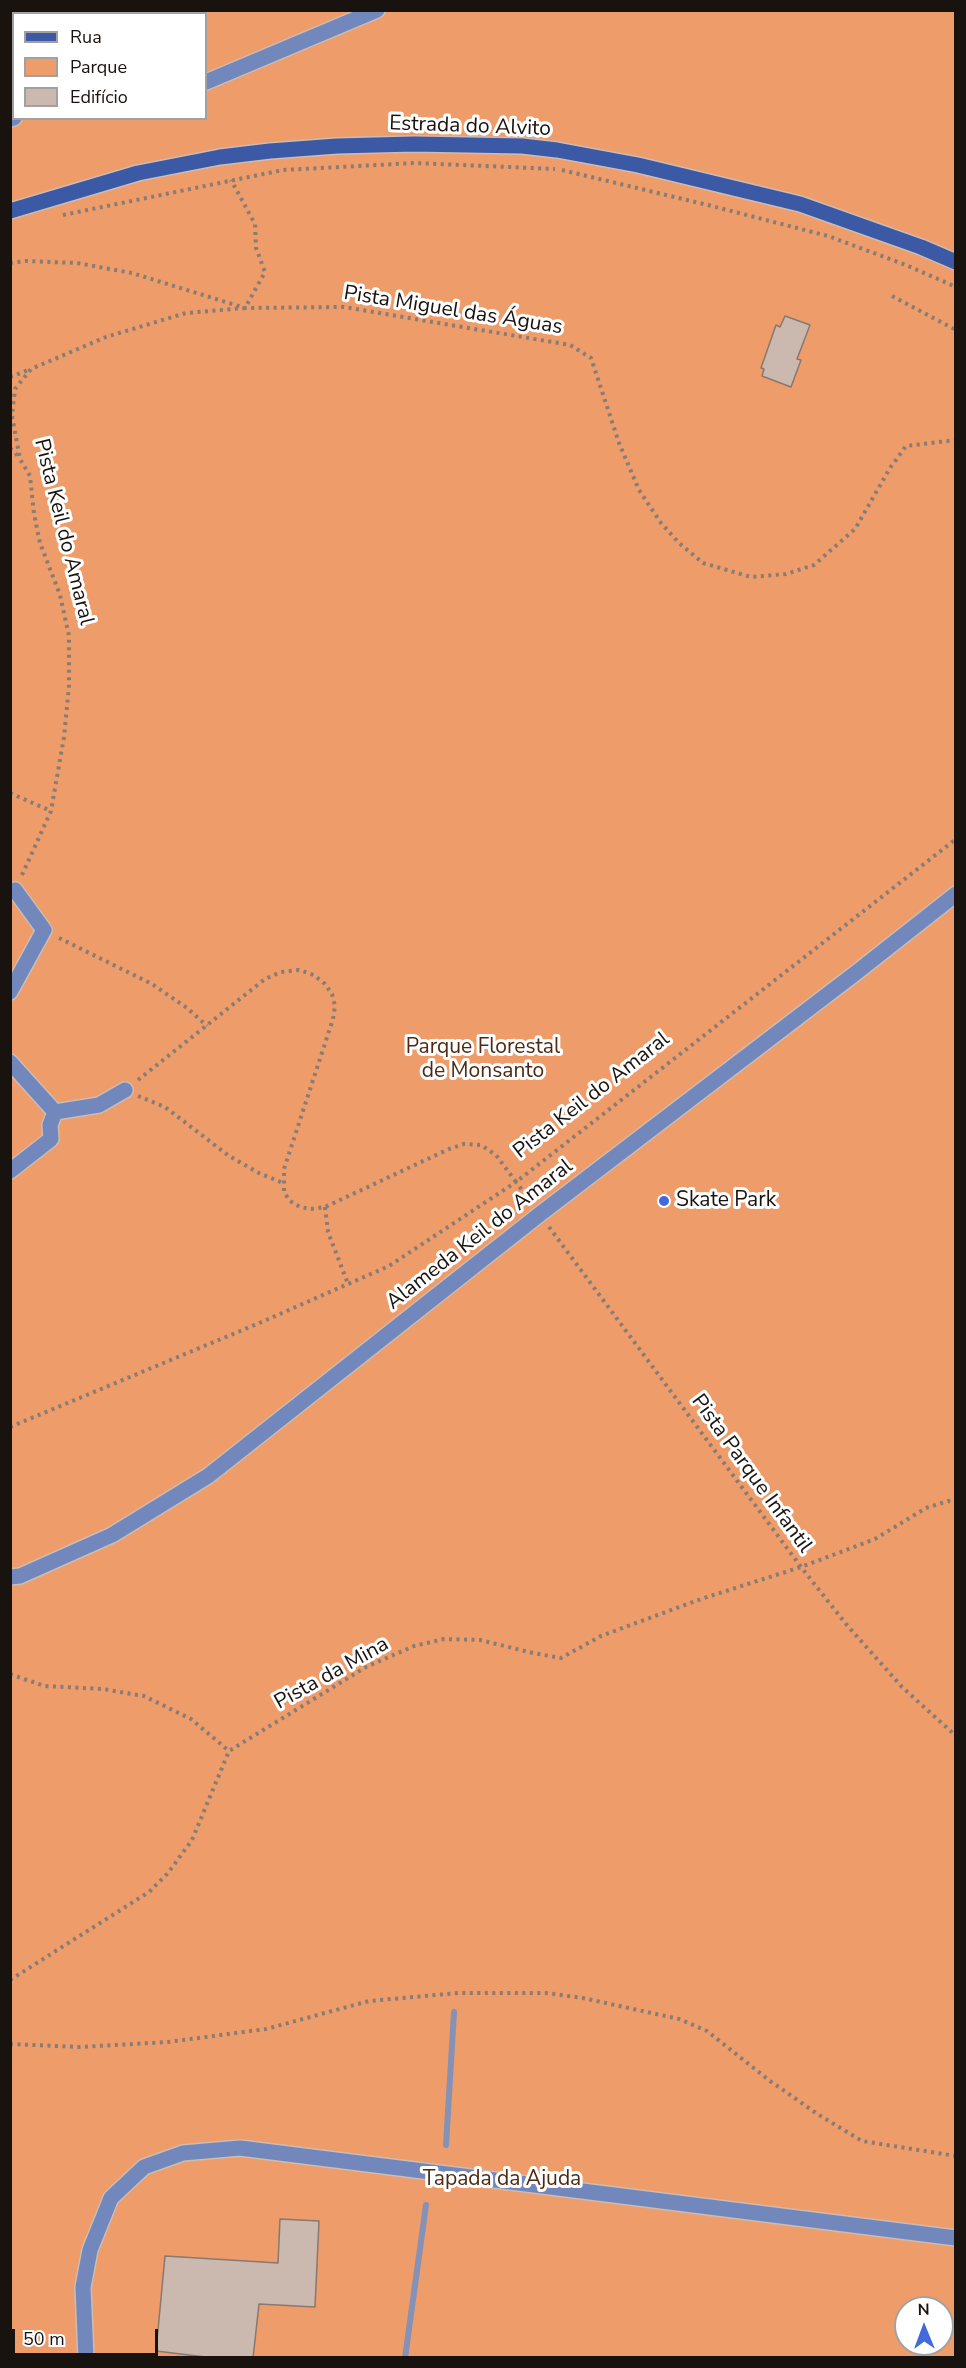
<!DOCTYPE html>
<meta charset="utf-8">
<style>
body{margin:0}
#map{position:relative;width:966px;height:2368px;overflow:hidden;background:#f3e1d7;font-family:"Nunito Sans",sans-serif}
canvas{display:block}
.frame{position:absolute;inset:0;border:12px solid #19130f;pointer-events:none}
.legend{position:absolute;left:12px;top:12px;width:195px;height:108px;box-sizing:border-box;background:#fff;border:2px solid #a3a19f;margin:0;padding:8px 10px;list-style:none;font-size:18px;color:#19130f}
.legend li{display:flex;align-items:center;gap:12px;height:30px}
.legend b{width:30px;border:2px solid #a3a19f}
.north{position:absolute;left:894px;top:2296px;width:60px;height:60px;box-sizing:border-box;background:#fff;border:2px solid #a3a19f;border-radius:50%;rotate:359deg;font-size:16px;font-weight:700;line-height:24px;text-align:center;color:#19130f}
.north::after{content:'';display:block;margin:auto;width:21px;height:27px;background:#436adc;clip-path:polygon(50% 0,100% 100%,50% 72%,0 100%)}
.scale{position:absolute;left:12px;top:2329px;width:146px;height:27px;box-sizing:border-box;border:3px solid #19130f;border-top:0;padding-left:8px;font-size:18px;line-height:21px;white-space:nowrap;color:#19130f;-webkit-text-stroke:4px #fff;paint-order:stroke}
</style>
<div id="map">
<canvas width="966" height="2368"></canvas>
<div class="frame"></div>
<ul class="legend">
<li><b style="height:8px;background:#3c59a6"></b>Rua</li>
<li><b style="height:16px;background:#ee9c6a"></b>Parque</li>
<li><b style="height:16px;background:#cbb9af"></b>Edifício</li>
</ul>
<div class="north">N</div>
<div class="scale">50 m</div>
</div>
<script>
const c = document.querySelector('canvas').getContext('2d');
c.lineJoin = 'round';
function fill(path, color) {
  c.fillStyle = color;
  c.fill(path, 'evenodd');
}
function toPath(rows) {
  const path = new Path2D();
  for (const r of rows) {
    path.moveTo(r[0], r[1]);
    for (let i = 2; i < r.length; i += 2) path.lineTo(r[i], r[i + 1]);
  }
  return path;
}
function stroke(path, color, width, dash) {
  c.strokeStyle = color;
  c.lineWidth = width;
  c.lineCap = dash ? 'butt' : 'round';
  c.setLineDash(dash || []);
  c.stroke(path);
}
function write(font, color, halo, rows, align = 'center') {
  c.font = font + ' "Nunito Sans",sans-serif';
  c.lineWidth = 6;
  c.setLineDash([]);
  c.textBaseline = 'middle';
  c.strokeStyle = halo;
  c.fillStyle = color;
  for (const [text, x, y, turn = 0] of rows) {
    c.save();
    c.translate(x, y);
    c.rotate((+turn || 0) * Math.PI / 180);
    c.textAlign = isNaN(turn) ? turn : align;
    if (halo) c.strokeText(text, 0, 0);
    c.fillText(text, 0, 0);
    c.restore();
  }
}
fill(toPath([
 [11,11,955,11,955,2357,11,2358],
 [14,14,206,14,206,118,14,118],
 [906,2308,942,2308,942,2344,906,2344]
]), '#ee9c6a');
stroke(toPath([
 [446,2145,454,2012],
 [405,2358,426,2205]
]), '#8592b6', 6);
const building = toPath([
 [785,316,810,325,797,359,801,360,791,387,762,376,764,369,761,368,776,325,780,327,785,316],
 [280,2219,319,2221,315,2307,259,2304,253,2358,214,2358,156,2351,165,2256,278,2263,280,2219]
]);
fill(building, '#cbb9af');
stroke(building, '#88786f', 1.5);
const street = toPath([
 [206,82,377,10],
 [10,119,14,118],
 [10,992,44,930,15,890],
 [10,1062,55,1112,99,1105,125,1090],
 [10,1171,51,1139,50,1125,55,1112],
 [10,1577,20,1576,112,1535,208,1476,540,1214,857,972,956,894],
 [86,2358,83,2287,90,2250,111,2198,144,2167,183,2153,240,2148,956,2238]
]);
const secondary = toPath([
 [10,211,138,173,220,157,270,151,337,146,414,144,522,146,557,150,638,165,800,204,921,247,956,262]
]);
const highway = toPath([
 [29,14,40,10],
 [10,19,14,18]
]);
stroke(street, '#ccbcb3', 18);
stroke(secondary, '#ccbcb3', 18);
stroke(highway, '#ccbcb3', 21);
stroke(toPath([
 [562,170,712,206,828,236,906,265,956,287],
 [63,215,283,170,415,163,555,169],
 [10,263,26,261,77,263,132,273,245,308,344,307,570,345,591,358,619,443,639,490,661,523,679,543,703,563,751,577,786,574,814,565,855,529,890,468,906,446,956,440],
 [892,296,956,330],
 [10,377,31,369],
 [10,448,20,458],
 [10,793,51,811],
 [22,875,51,811,64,737,69,686,69,636,60,595,40,543,34,514,30,476,20,459,12,416,15,389,31,369,106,337,186,313,245,308,265,272,256,248,255,224,231,180],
 [59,938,152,984,187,1008,207,1026],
 [138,1080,265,979,281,972,299,970,314,975,325,984,332,994,335,1006,333,1019,284,1169,284,1192,290,1201,300,1207,311,1209,325,1207,449,1149,464,1144,481,1145,496,1155,516,1182,956,839],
 [138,1096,165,1107,229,1156,259,1173,283,1183],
 [325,1207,328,1232,348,1284],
 [549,1227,801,1567,846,1624,902,1687,956,1736],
 [10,1427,257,1324,389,1266,516,1182,530,1201],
 [10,1674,44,1686,103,1689,144,1696,191,1719,229,1751],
 [10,1980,149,1892,168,1873,192,1840,229,1751,366,1667,414,1646,444,1639,480,1640,533,1653,561,1658,601,1636,701,1599,801,1567,875,1539,926,1508,948,1501,956,1503],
 [10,2044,80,2047,168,2042,266,2029,369,2001,458,1993,546,1993,583,1998,679,2019,707,2031,770,2081,819,2115,862,2141,956,2156]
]), '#887c75', 4, [3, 4.5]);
stroke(street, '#7288bd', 15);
stroke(secondary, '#3c59a6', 15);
stroke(highway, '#080082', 18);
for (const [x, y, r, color] of [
 [664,1201,6,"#436adc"]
]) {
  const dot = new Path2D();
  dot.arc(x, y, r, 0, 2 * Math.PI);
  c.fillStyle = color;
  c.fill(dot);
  stroke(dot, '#fff', 2);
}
write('21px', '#19130f', '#fff', [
 ["Estrada do Alvito",470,127,2],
 ["Pista Miguel das Águas",453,311,9],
 ["Pista Keil do Amaral",63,532,76],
 ["Pista Keil do Amaral",592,1096,-38],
 ["Alameda Keil do Amaral",480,1235,-38],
 ["Pista Parque Infantil",751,1474,54],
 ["Pista da Mina",332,1674,-29]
]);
write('21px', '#4e2a13', '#fff', [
 ["Parque Florestal",483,1048],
 ["de Monsanto",483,1072],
 ["Tapada da Ajuda",502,2180]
]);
write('21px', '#19130f', '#fff', [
 ["Skate Park",676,1201]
], 'left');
</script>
